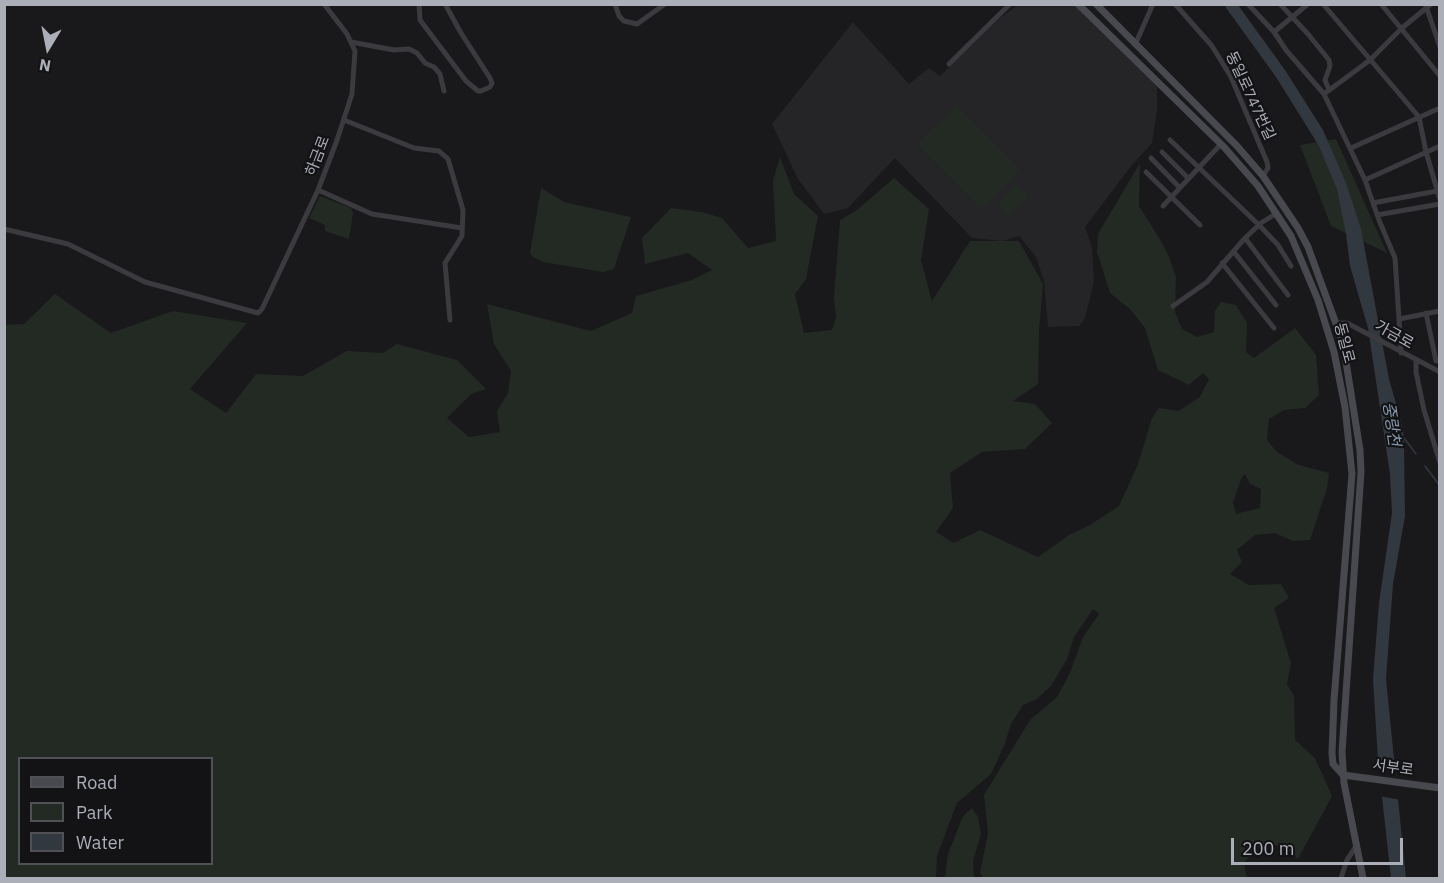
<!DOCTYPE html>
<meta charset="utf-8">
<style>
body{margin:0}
#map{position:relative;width:1444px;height:883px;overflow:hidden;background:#19181a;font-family:"IBM Plex Sans",sans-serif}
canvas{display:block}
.frame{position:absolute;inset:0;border:6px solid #acafb8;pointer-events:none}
.legend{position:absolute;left:18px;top:757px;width:195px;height:108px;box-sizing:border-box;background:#131315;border:2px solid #505156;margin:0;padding:8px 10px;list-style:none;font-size:18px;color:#acafb8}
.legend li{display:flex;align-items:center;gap:12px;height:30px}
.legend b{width:30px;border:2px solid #505156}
.north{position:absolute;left:18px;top:18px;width:60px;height:60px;-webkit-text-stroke:4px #131315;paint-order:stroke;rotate:190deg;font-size:16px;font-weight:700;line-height:24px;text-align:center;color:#acafb8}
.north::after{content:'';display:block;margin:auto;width:21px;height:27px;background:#acafb8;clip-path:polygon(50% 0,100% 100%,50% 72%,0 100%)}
.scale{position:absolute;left:1231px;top:838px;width:172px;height:27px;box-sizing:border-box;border:3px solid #acafb8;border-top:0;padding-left:8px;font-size:18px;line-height:21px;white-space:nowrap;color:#acafb8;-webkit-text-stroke:4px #131315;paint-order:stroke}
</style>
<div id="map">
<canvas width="1444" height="883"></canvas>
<div class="frame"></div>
<ul class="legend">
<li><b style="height:8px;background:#48494e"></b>Road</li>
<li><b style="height:16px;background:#232a24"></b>Park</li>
<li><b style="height:16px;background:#32383f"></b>Water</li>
</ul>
<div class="north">N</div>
<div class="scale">200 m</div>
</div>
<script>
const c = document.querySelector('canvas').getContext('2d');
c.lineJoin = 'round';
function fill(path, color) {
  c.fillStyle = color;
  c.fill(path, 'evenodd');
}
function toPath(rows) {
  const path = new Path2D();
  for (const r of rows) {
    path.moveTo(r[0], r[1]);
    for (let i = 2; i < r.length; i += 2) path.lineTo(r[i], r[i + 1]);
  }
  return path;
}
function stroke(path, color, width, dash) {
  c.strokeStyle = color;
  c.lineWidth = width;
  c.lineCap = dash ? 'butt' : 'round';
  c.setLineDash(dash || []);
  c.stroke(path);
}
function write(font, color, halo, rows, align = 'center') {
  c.font = font + ' "IBM Plex Sans","Noto Sans KR",sans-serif';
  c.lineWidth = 4.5;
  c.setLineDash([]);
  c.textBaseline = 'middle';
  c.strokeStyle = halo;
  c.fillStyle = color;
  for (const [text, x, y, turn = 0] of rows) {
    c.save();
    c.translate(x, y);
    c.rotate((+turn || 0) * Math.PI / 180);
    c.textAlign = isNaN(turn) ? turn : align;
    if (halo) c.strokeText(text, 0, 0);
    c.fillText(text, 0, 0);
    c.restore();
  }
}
fill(toPath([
 [1018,5,1075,5,1157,86,1157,110,1152,143,1132,165,1085,227,1092,248,1094,282,1085,318,1079,326,1048,327,1044,281,1036,257,1019,236,1003,241,972,238,895,158,848,208,824,214,798,179,772,124,853,22,909,84,929,68,940,76,1000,18]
]), '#252427');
fill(toPath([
 [957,106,1020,170,981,209,917,144],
 [1336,139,1387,253,1331,226,1300,145],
 [780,157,794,194,818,216,806,279,795,294,804,333,832,330,836,317,834,297,840,220,857,210,894,178,929,209,921,260,932,301,970,241,1019,241,1043,284,1039,330,1038,384,1013,401,1035,404,1052,423,1025,449,982,452,950,473,953,508,936,532,954,543,980,530,1038,557,1069,535,1090,525,1119,506,1138,464,1152,418,1159,408,1179,411,1200,397,1209,379,1203,373,1189,385,1158,370,1145,328,1131,310,1110,293,1097,252,1098,234,1140,163,1139,206,1161,241,1169,257,1176,277,1175,312,1182,329,1197,337,1214,332,1215,311,1221,302,1236,305,1247,323,1246,352,1254,358,1295,328,1316,355,1319,395,1305,408,1284,410,1269,419,1267,440,1277,452,1299,465,1329,473,1327,488,1310,540,1293,541,1275,533,1255,535,1237,550,1242,562,1230,574,1249,585,1281,584,1289,598,1274,608,1291,663,1287,684,1294,696,1295,740,1315,758,1332,796,1298,859,1281,845,1255,847,1244,864,1247,878,983,878,980,873,988,833,984,795,1030,720,1057,697,1070,673,1083,637,1099,614,1093,609,1074,637,1067,659,1051,686,1037,699,1023,705,1011,724,1004,746,991,774,957,803,937,856,936,878,5,878,5,325,24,324,55,294,111,333,173,311,247,323,190,389,226,413,256,374,303,376,347,351,383,353,397,344,457,360,486,389,471,394,447,418,469,437,500,432,497,411,508,393,511,371,494,344,487,304,591,331,632,313,636,296,692,280,712,270,688,253,645,264,642,238,671,208,702,212,722,218,748,248,776,241,773,180],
 [1245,474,1250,484,1261,489,1260,508,1236,514,1233,502,1242,477],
 [20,758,212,758,212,864,20,864],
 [1017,184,1029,196,1010,216,998,204],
 [541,188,564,202,631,217,614,269,603,272,543,262,533,257,530,253],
 [320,196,351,208,353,213,349,239,325,231,325,225,309,218],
 [972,808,978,817,981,834,973,862,974,878,945,878,948,854,963,816]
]), '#232a24');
fill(toPath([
 [1224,5,1238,5,1285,70,1323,130,1346,183,1361,229,1389,379,1401,421,1404,438,1405,516,1393,584,1386,679,1406,878,1391,878,1378,761,1373,679,1379,603,1392,513,1390,474,1368,328,1350,266,1346,234,1337,189,1319,146,1276,77]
]), '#32383f');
fill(toPath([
 [1376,764,1398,768,1401,800,1379,796]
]), '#19181a');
stroke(toPath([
 [1404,438,1416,454],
 [1425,466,1440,486]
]), '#32383f', 1.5);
stroke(toPath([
 [419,4,420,20,466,81,478,91,481,91,490,87,492,83,490,78,461,33,445,4],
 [615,4,619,16,624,21,637,24,665,4],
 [1175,4,1212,46,1231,77,1267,162,1268,168,1263,176],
 [1248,4,1274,32],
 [1280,4,1308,34,1329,60,1330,66,1325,80,1329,90],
 [1308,4,1274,32,1286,50,1324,94,1365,180,1379,220,1395,258,1399,319],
 [1323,4,1419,117],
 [1381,4,1440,76],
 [1426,6,1440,47],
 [351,42,394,50,409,49,417,53,425,63,434,67,440,74,444,91],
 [1135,45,1153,4],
 [949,64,1010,4],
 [1324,94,1370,60,1402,28,1431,4],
 [1419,117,1426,152,1440,200],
 [344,120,414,148,439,151,448,159,463,210,462,236,445,263,450,320],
 [1170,140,1259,225,1278,245,1291,266],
 [1351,148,1440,108],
 [1162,152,1188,178],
 [1151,158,1180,188],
 [1146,172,1200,225],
 [1365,180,1440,146],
 [318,190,372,214,462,228],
 [1373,203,1437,191],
 [1163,206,1221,144],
 [1377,215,1440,204],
 [4,229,68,244,145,282,258,313,262,309,318,190,336,143,352,94,355,51,347,34,324,4],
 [1245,238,1288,295],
 [1234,252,1276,305],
 [1222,263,1274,328],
 [1173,306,1207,282,1245,238,1261,223,1277,213],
 [1426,313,1436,361],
 [1335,323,1347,323,1440,372],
 [1401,353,1399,319,1440,311],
 [1416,360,1416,372,1424,410,1440,463],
 [1341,878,1347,860,1357,845]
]), '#3a3a3f', 5);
stroke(toPath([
 [1078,4,1224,147,1258,186,1291,236,1318,300,1334,352,1345,407,1352,474,1334,700,1332,753,1333,764,1343,775],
 [1096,4,1237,146,1263,176,1298,228,1308,247,1343,343,1360,450,1361,472,1342,752,1344,783,1363,878],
 [1343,775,1440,788]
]), '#48494e', 7);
write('15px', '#acafb8', '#131315', [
 ["동일로747번길",1250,96,65],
 ["하금로",318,156,-69],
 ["가금로",1394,335,29],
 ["동일로",1344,343,75],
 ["서부로",1393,768,8]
]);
write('italic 16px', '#889aaf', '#131315', [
 ["중랑천",1391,424,82]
]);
</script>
